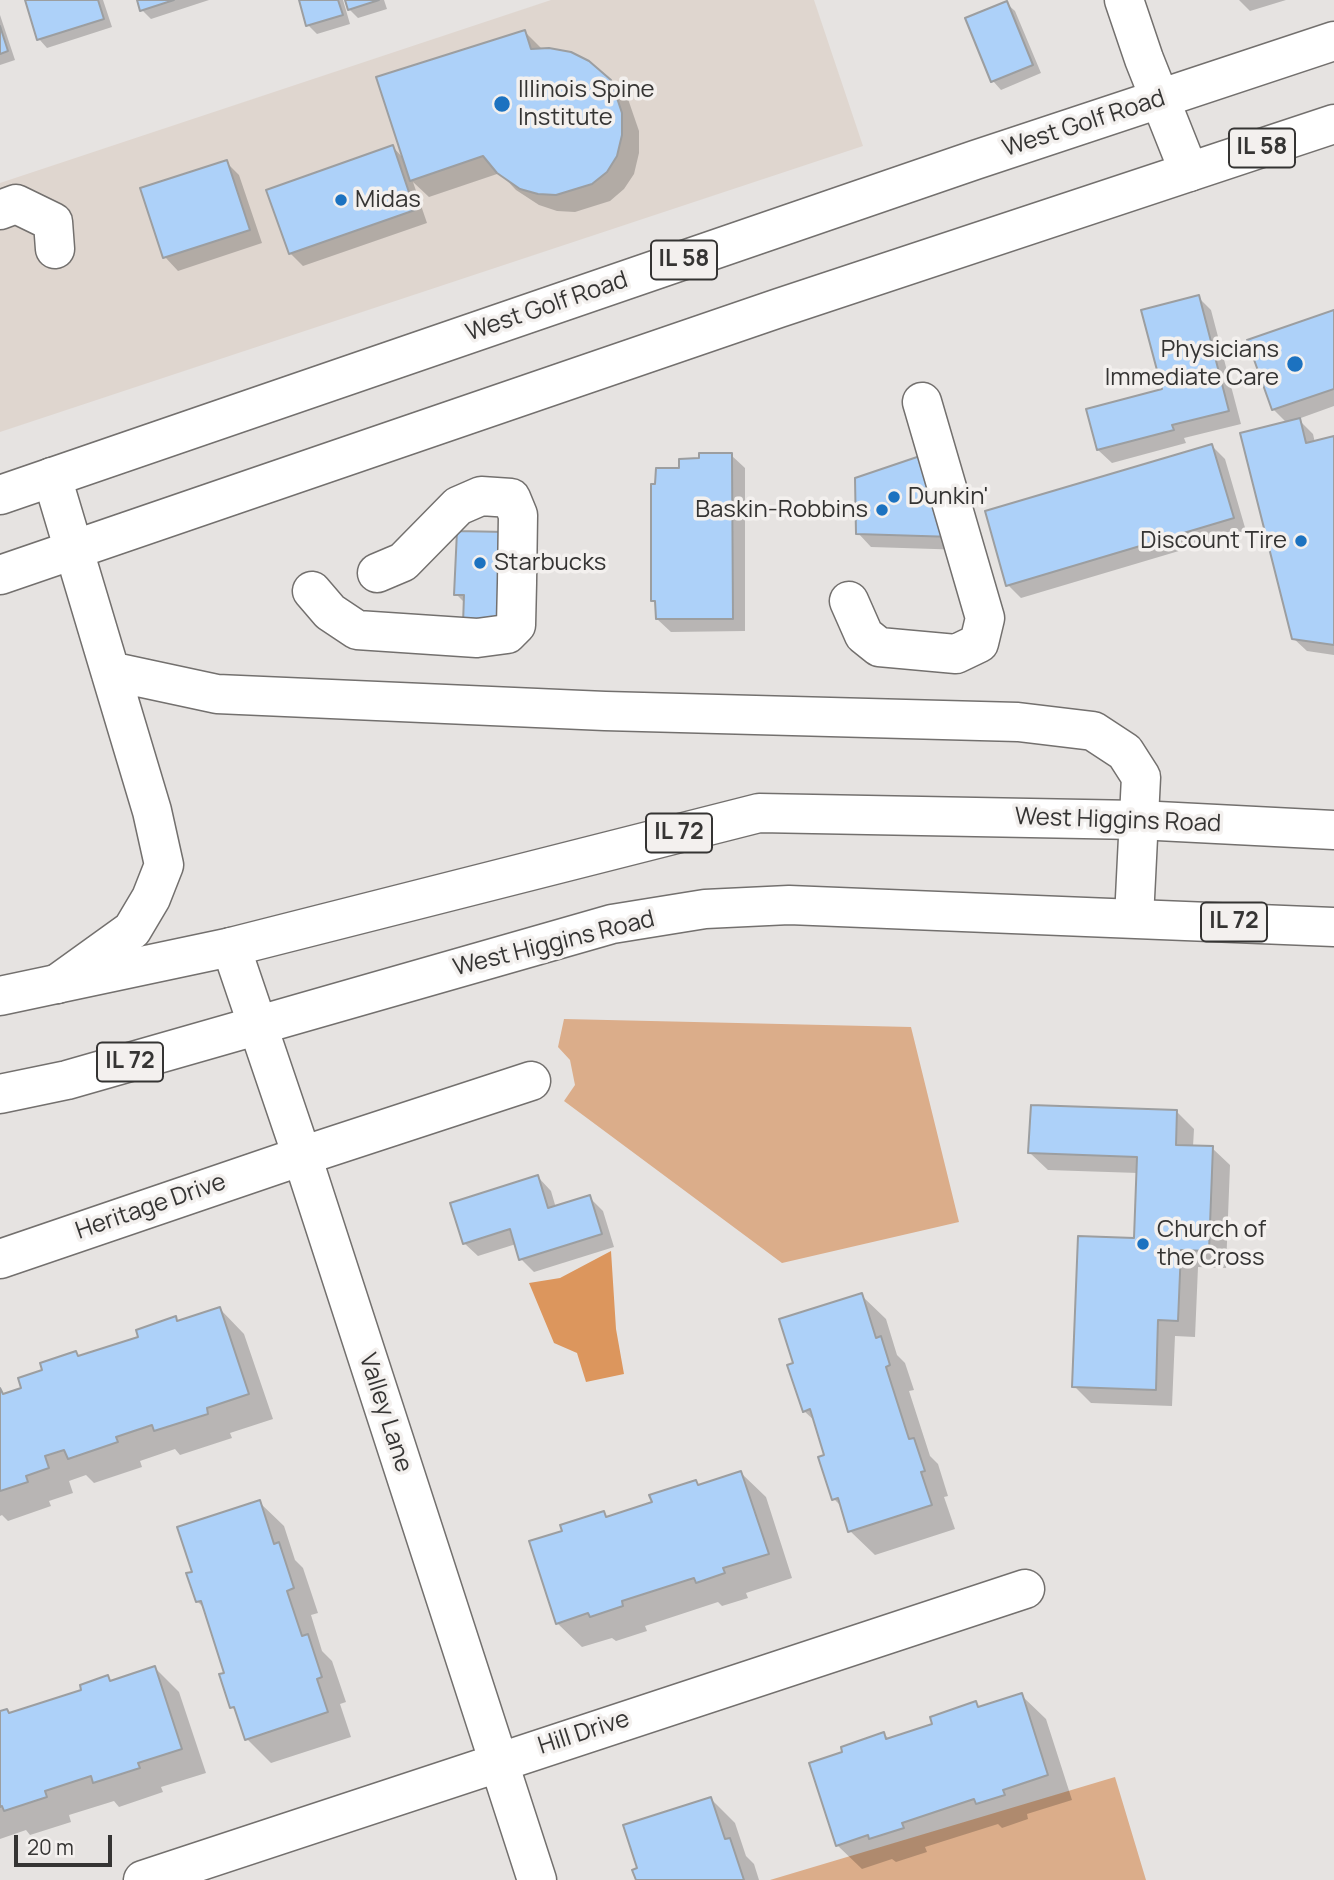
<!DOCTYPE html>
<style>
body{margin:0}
#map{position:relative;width:1334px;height:1880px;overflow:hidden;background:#e6e3e1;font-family:Manrope,sans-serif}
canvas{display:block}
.scale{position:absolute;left:14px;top:1835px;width:98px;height:32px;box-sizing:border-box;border:4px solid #353433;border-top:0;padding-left:9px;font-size:21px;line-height:24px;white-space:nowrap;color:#353433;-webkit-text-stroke:5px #f3f0ee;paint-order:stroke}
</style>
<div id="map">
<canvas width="1334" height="1880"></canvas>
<div class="scale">20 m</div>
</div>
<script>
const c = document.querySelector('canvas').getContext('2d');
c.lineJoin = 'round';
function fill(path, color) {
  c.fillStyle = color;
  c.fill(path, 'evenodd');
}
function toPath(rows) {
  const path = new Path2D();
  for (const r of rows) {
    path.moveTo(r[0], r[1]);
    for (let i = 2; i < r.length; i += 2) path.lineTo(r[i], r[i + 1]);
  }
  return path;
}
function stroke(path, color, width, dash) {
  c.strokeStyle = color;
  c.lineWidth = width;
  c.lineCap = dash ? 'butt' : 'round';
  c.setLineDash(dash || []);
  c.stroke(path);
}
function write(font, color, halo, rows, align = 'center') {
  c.font = font + ' Manrope,sans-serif';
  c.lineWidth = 7;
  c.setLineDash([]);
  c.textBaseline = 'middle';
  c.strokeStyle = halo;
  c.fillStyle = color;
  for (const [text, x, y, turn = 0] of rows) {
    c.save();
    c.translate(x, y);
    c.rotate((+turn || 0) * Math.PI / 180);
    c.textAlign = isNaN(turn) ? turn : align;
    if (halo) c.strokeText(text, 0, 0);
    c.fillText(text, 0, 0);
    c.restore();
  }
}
fill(toPath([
 [551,0,814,0,863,146,0,432,0,183]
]), '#dfd6cf');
fill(toPath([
 [564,1019,911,1027,959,1222,782,1263,564,1101,575,1085,570,1060,558,1047],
 [1115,1777,1146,1880,770,1880]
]), '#dbad8a');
fill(toPath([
 [611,1251,616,1329,624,1374,586,1382,577,1353,554,1343,529,1283,560,1278]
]), '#dc965d');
fill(toPath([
 [26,0,103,0,112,27,47,48,39,39],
 [139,0,209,0,151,19,142,10],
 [300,0,343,0,350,24,317,34,308,25],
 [347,0,384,0,387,9,358,18,349,9],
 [1239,0,1286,0,1250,11],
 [1006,3,1015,11,1041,73,1001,90,993,81],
 [0,15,15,60,0,65],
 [525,32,542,49,609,81,628,99,639,131,639,153,634,174,624,189,610,201,575,212,557,211,539,205,516,190,500,173,429,197,413,182,427,223,303,266,290,253,393,147,404,159],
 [226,162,239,175,262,243,178,271,165,257],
 [1198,297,1211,310,1241,424,1184,438,1186,443,1112,463,1098,450,1164,390],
 [1334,312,1334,406,1298,419,1313,434,1315,443,1334,438,1334,655,1307,651,1293,638,1287,423,1273,409],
 [1212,446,1225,459,1246,531,1021,598,1008,585],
 [731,455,745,468,745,631,671,632,657,619,657,605,653,601,681,470],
 [857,479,966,550,871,547,858,533],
 [458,532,466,604,456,594],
 [1177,1112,1194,1129,1193,1147,1212,1148,1230,1165,1226,1268,1198,1267,1195,1337,1175,1336,1172,1406,1091,1403,1074,1386,1136,1240,1138,1173,1048,1170,1030,1153],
 [538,1177,551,1191,556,1208,589,1197,603,1211,614,1247,534,1272,521,1259,516,1244,478,1256,464,1243],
 [861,1295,886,1319,897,1355,905,1363,914,1390,909,1391,930,1456,938,1464,948,1496,944,1497,955,1529,875,1555,850,1531,843,1508,834,1499,827,1456,816,1422,804,1411,795,1365],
 [220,1309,244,1334,273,1419,230,1433,232,1438,180,1455,175,1449,140,1461,142,1467,94,1483,86,1475,69,1481,73,1493,49,1501,51,1506,8,1521,2,1515,0,1516,0,1390,5,1395,24,1389,45,1371,76,1353,80,1357,140,1338,175,1318,179,1322],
 [741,1473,766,1497,792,1578,746,1593,748,1598,722,1606,718,1602,645,1626,647,1631,616,1641,612,1638,582,1647,557,1623,564,1532,603,1513,609,1518,654,1503,696,1482,700,1486],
 [259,1502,284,1526,295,1560,303,1568,318,1613,311,1615,322,1651,332,1661,346,1702,340,1704,351,1737,271,1763,247,1739,239,1714,232,1707,226,1674,205,1609,197,1601,194,1573],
 [155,1668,179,1692,206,1773,161,1787,163,1792,119,1807,114,1801,69,1815,71,1822,30,1835,26,1830,0,1839,0,1713,10,1715,83,1691,108,1677,112,1682],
 [1021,1695,1046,1719,1072,1800,1027,1814,1028,1819,1002,1828,998,1824,925,1847,927,1852,896,1862,892,1859,862,1869,837,1845,845,1753,884,1734,889,1739,934,1725,976,1703,980,1708],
 [711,1799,735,1823,746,1856,754,1864,759,1880,638,1880]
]), '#0003');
const building = toPath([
 [25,0,98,0,104,19,37,40,25,0],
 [137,0,174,0,140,11,137,0],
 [299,0,338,0,343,15,306,26,299,0],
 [345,0,379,0,348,10,345,0],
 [1007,1,1033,65,991,82,965,18,1007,1],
 [0,26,8,51,0,54,0,26],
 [525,30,531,49,549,48,571,52,589,61,611,80,622,113,622,135,617,156,607,172,592,184,556,195,538,194,520,189,497,173,483,156,410,181,376,77,525,30],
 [393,145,415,210,289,254,266,190,393,145],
 [227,160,250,230,163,258,140,188,227,160],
 [1199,295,1229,411,1172,425,1174,430,1097,450,1086,409,1162,389,1141,310,1199,295],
 [1334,310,1334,389,1272,410,1247,340,1334,310],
 [1300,418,1306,443,1334,436,1334,645,1292,639,1240,433,1300,418],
 [1212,444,1234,518,1006,586,985,511,1212,444],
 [699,453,732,453,733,619,656,619,655,601,651,601,651,484,655,484,656,468,679,468,679,459,699,458,699,453],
 [926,454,954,537,856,534,855,478,926,454],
 [457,531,505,532,501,626,463,624,464,595,454,595,457,531],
 [1031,1105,1177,1110,1176,1145,1213,1146,1209,1251,1181,1250,1178,1321,1158,1320,1156,1390,1072,1387,1078,1236,1134,1238,1137,1157,1028,1153,1031,1105],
 [538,1175,548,1208,590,1195,602,1234,519,1260,510,1229,463,1244,450,1203,538,1175],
 [862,1293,876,1338,881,1336,890,1365,886,1367,909,1439,914,1438,925,1471,921,1472,932,1505,848,1532,838,1498,832,1500,818,1457,824,1455,810,1409,803,1412,787,1365,793,1363,779,1319,862,1293],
 [220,1307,249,1394,207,1408,208,1414,154,1431,152,1425,116,1437,118,1442,68,1459,64,1450,45,1456,49,1468,26,1476,28,1482,0,1491,0,1388,3,1394,21,1388,18,1378,42,1370,40,1363,76,1351,78,1356,138,1337,136,1330,176,1316,177,1321,220,1307],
 [741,1471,769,1554,723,1568,725,1573,696,1583,694,1578,622,1601,623,1606,590,1617,588,1613,556,1624,529,1541,562,1531,560,1525,604,1511,606,1517,652,1502,649,1495,696,1480,698,1485,741,1471],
 [260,1500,274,1544,279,1542,294,1588,287,1591,302,1636,308,1634,322,1677,317,1679,328,1712,245,1740,234,1707,230,1708,219,1674,224,1673,201,1601,196,1602,186,1573,192,1572,177,1527,260,1500],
 [155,1666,182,1749,138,1763,140,1768,93,1783,91,1776,45,1791,47,1797,4,1811,2,1806,0,1807,0,1711,7,1709,9,1713,81,1690,80,1685,108,1675,110,1681,155,1666],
 [1022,1693,1048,1775,1003,1790,1005,1795,976,1804,974,1799,902,1823,904,1828,869,1839,868,1835,836,1846,809,1763,842,1752,841,1747,884,1732,886,1739,932,1724,930,1717,976,1701,978,1707,1022,1693],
 [711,1797,725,1839,730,1838,744,1880,636,1880,632,1870,637,1868,623,1825,711,1797]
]);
fill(building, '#add1f9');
stroke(building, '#9c9ea0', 2);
const minor = toPath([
 [1124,0,1144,59,1189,172],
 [0,210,16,204,53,222,55,249],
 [52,477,152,811,164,865,151,898,132,930,57,984],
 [312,591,330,612,357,630,477,638,507,634,516,625,517,583,518,515,511,498,481,496,458,506,403,562,377,573],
 [849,601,864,635,879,647,956,654,979,643,985,618,922,402],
 [110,671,217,694,605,711,1018,722,1093,731,1125,752,1141,777,1134,918],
 [231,947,302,1156,537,1880],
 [0,1259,302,1156,531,1081],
 [143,1880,1025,1589]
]);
const major = toPath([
 [0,495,975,160,1334,41],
 [0,575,779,308,1334,124],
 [0,996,231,947,759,813,1138,820,1334,830],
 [0,1094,67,1080,612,924,705,909,789,905,1334,927]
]);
stroke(minor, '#73706e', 41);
stroke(major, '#73706e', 41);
stroke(minor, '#fff', 38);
stroke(major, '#fff', 38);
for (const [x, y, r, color] of [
 [502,104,9,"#1c72c0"],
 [341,200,7,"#1c72c0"],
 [1295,364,9,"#1c72c0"],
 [894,497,7,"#1c72c0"],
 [882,510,7,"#1c72c0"],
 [1301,541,7,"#1c72c0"],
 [480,563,7,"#1c72c0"],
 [1143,1244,7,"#1c72c0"]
]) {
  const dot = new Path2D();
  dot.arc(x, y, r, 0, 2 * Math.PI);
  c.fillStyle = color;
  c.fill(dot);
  stroke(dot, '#f3f0ee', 2.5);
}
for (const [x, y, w] of [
 [1262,148,66],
 [684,260,66],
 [679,833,66],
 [1234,922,66],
 [130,1062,66]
]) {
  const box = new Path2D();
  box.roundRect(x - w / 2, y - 19.5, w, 39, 5);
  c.fillStyle = '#f3f0ee';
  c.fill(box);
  stroke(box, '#353433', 2);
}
write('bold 23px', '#353433', null, [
 ["IL 58",1262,148],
 ["IL 58",684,260],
 ["IL 72",679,833],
 ["IL 72",1234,922],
 ["IL 72",130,1062]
]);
write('24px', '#353433', '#f3f0ee', [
 ["Illinois Spine",518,90],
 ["Institute",518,118],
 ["Midas",355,200],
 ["Physicians",1279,350,"right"],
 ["Immediate Care",1279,378,"right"],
 ["Dunkin'",908,497],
 ["Baskin-Robbins",868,510,"right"],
 ["Discount Tire",1287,541,"right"],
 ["Starbucks",494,563],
 ["Church of",1157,1230],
 ["the Cross",1157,1258]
], 'left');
write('24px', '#353433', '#f3f0ee', [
 ["West Golf Road",1084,124,-18],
 ["West Golf Road",547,307,-19],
 ["West Higgins Road",1118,821,2],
 ["West Higgins Road",554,944,-14],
 ["Heritage Drive",151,1207,-19],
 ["Valley Lane",385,1413,72],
 ["Hill Drive",584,1733,-18]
]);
</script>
